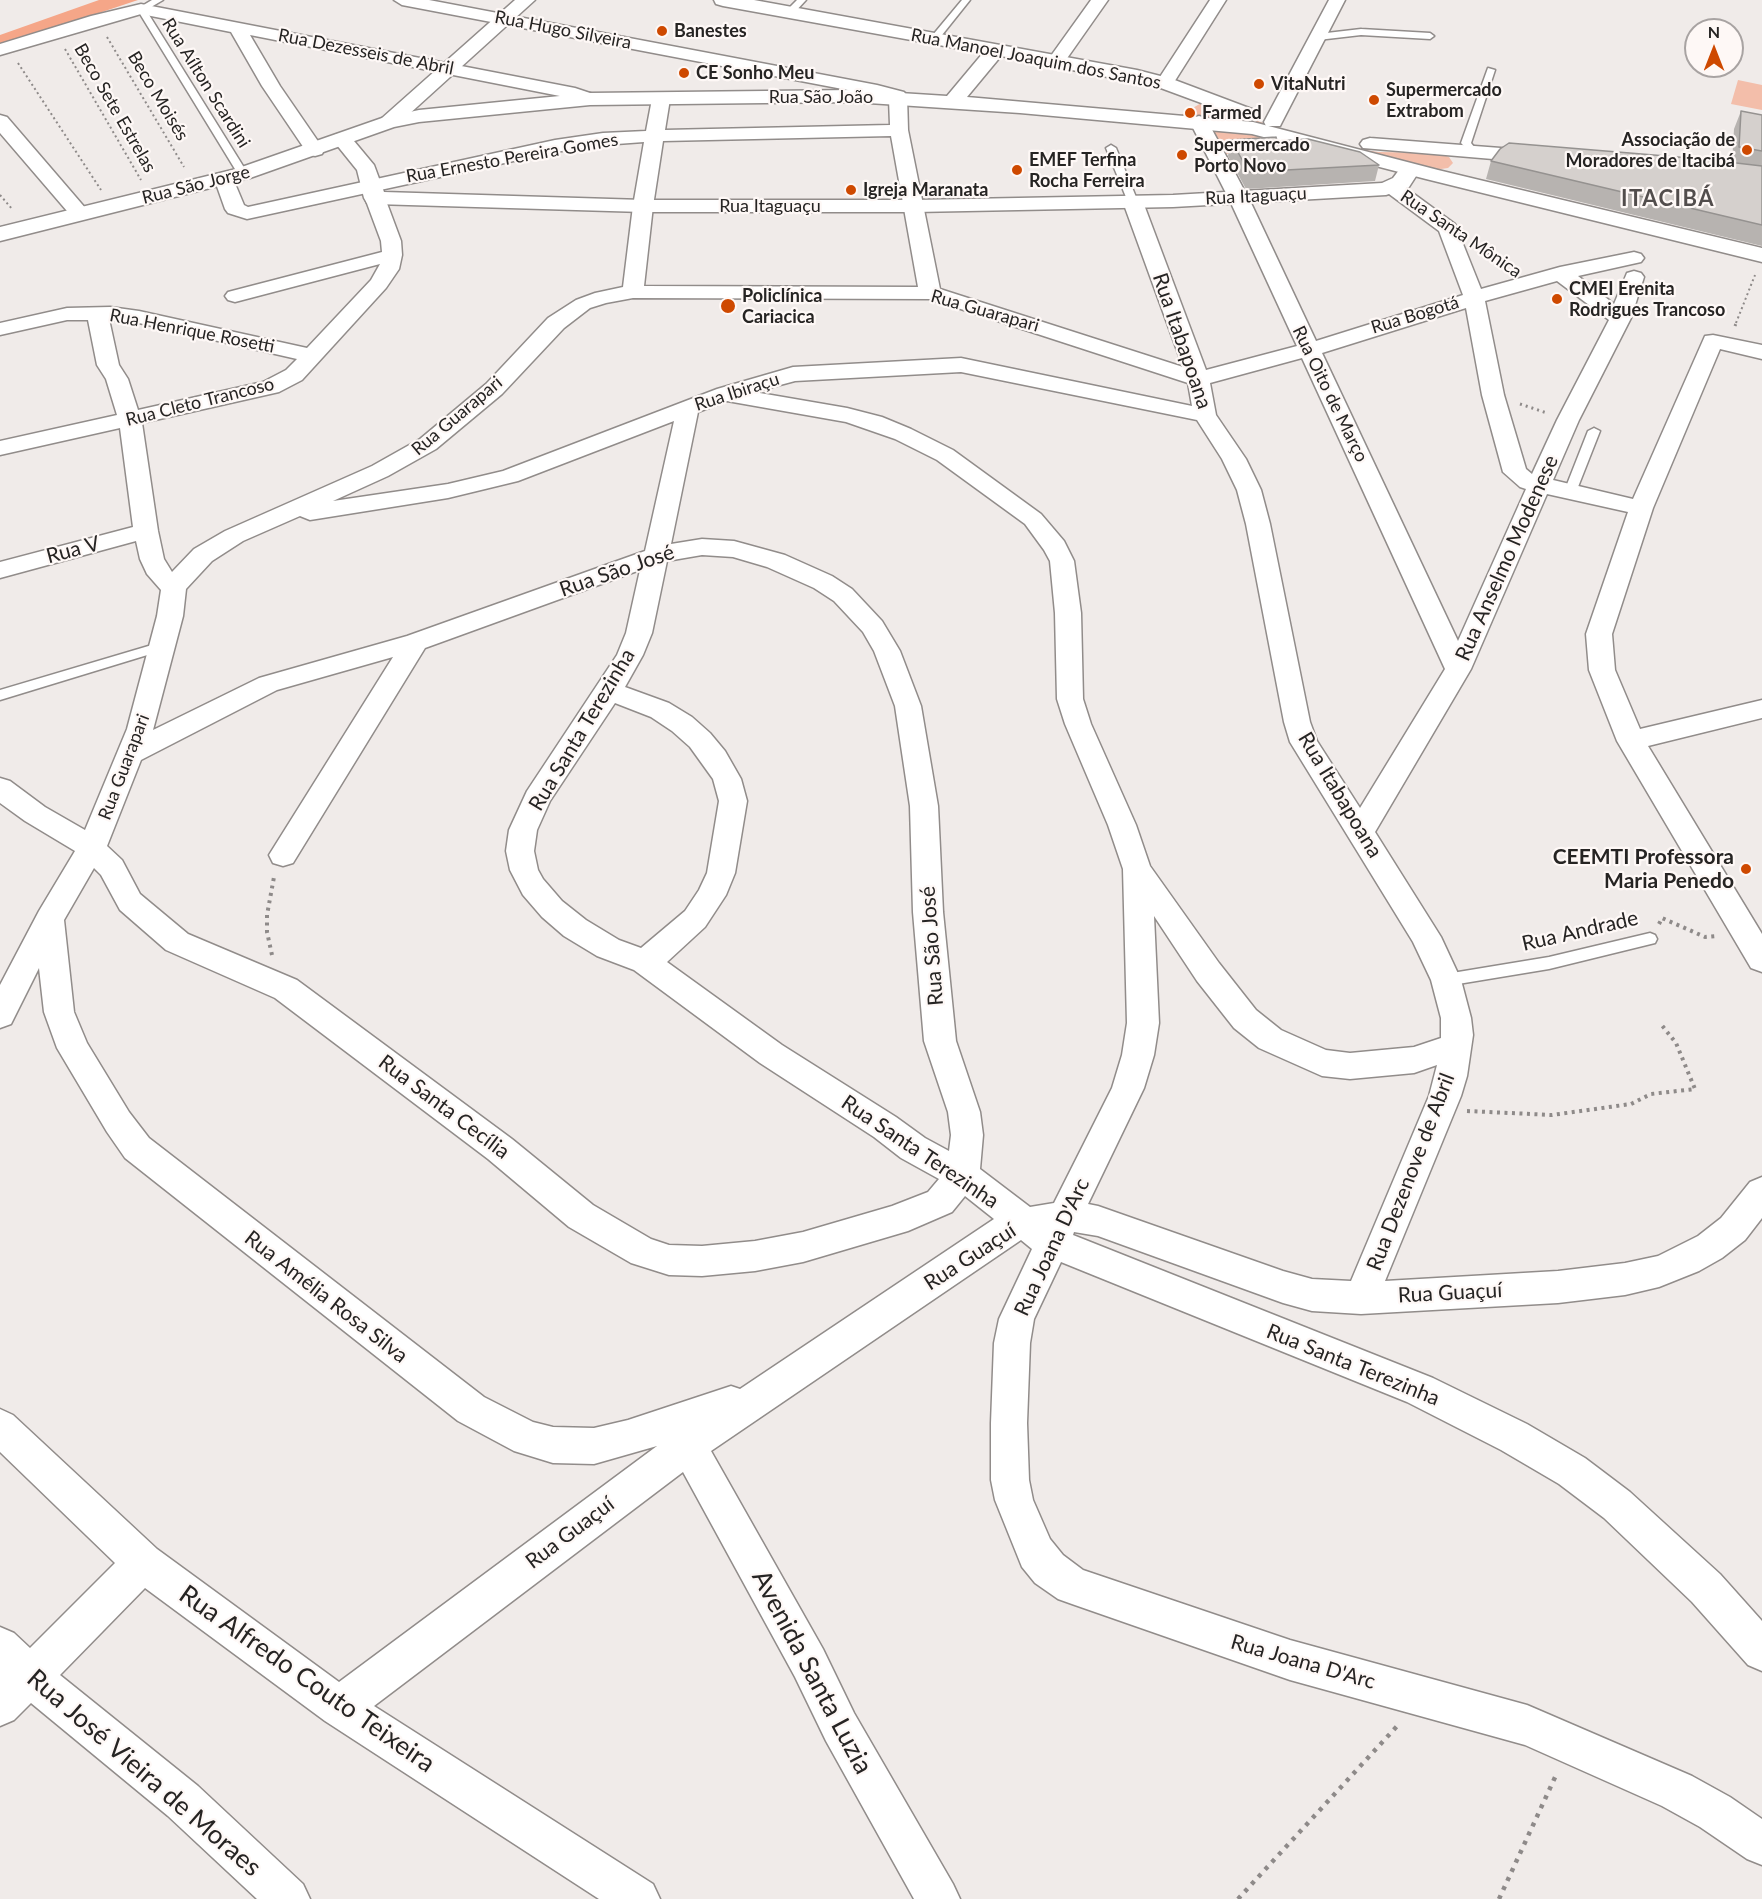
<!DOCTYPE html>
<meta charset="utf-8">
<style>
body{margin:0}
#map{position:relative;width:1762px;height:1899px;overflow:hidden;background:#f0ebe9;font-family:Lato,sans-serif}
canvas{display:block}
.north{position:absolute;left:1684px;top:18px;width:60px;height:60px;box-sizing:border-box;background:#fef8f6;border:2px solid #a8a3a2;border-radius:50%;rotate:0deg;font-size:16px;font-weight:700;line-height:24px;text-align:center;color:#262423}
.north::after{content:'';display:block;margin:auto;width:21px;height:27px;background:#ce4900;clip-path:polygon(50% 0,100% 100%,50% 72%,0 100%)}
</style>
<div id="map">
<canvas width="1762" height="1899"></canvas>
<div class="north">N</div>
</div>
<script>
const c = document.querySelector('canvas').getContext('2d');
c.lineJoin = 'round';
function fill(path, color) {
  c.fillStyle = color;
  c.fill(path, 'evenodd');
}
function toPath(rows) {
  const path = new Path2D();
  for (const r of rows) {
    path.moveTo(r[0], r[1]);
    for (let i = 2; i < r.length; i += 2) path.lineTo(r[i], r[i + 1]);
  }
  return path;
}
function stroke(path, color, width, dash) {
  c.strokeStyle = color;
  c.lineWidth = width;
  c.lineCap = dash ? 'butt' : 'round';
  c.setLineDash(dash || []);
  c.stroke(path);
}
function write(font, color, halo, rows, align = 'center') {
  c.font = font + ' Lato,sans-serif';
  c.lineWidth = 4.5;
  c.setLineDash([]);
  c.textBaseline = 'middle';
  c.strokeStyle = halo;
  c.fillStyle = color;
  for (const [text, x, y, turn = 0] of rows) {
    c.save();
    c.translate(x, y);
    c.rotate((+turn || 0) * Math.PI / 180);
    c.textAlign = isNaN(turn) ? turn : align;
    if (halo) c.strokeText(text, 0, 0);
    c.fillText(text, 0, 0);
    c.restore();
  }
}
fill(toPath([
 [1738,80,1762,85,1762,110,1731,104],
 [1203,102,1284,130,1345,147,1378,152,1439,153,1449,157,1453,163,1448,168,1434,170,1179,116],
 [1227,127,1304,150,1223,154,1212,130]
]), '#f3beaa');
fill(toPath([
 [99,0,138,0,0,46,0,35]
]), '#f5a688');
const service = toPath([
 [152,0,163,0,146,10,248,174,246,176,238,174,137,9,152,0],
 [797,0,806,0,793,14,787,14,787,10,797,0],
 [962,0,970,0,938,40,932,40,932,36,962,0],
 [1361,29,1430,33,1434,36,1430,39,1361,35,1318,40,1314,37,1318,34,1361,29],
 [1488,68,1495,70,1471,143,1478,152,1473,155,1461,143,1488,68],
 [1111,145,1116,148,1138,202,1136,204,1128,202,1106,148,1111,145],
 [1594,428,1600,431,1576,492,1570,496,1566,495,1564,492,1588,431,1594,428],
 [162,642,167,643,168,646,167,649,0,700,0,690,162,642],
 [1650,933,1655,935,1657,939,1655,943,1549,969,1446,986,1441,984,1438,980,1441,976,1446,974,1549,957,1650,933]
]);
const minor = toPath([
 [394,0,429,0,877,85,904,92,907,96,908,130,940,289,1183,367,1123,202,1126,198,1140,198,1143,202,1206,370,1297,346,1231,203,1190,122,1192,118,1199,116,1206,118,1208,122,1251,203,1316,341,1463,295,1439,231,1385,191,1382,187,1385,183,1399,183,1455,224,1481,289,1560,267,1634,252,1641,254,1644,258,1641,262,1578,276,1614,304,1627,273,1634,271,1641,273,1644,277,1631,318,1579,420,1553,480,1633,499,1705,336,1713,335,1762,345,1762,359,1720,349,1653,508,1612,634,1615,670,1640,729,1762,700,1762,718,1648,746,1762,934,1762,972,1751,968,1617,741,1589,670,1586,634,1628,512,1547,494,1471,669,1375,832,1441,937,1461,980,1471,1018,1473,1035,1467,1076,1461,1096,1385,1281,1558,1271,1625,1263,1658,1256,1698,1236,1721,1218,1750,1182,1762,1177,1762,1218,1745,1240,1722,1258,1699,1271,1659,1287,1625,1295,1558,1303,1361,1314,1312,1311,1283,1303,1098,1236,1074,1232,1073,1235,1433,1378,1527,1424,1585,1458,1630,1492,1720,1574,1762,1621,1762,1671,1748,1665,1692,1602,1604,1518,1559,1484,1501,1450,1407,1402,1061,1262,1034,1319,1030,1343,1027,1423,1029,1480,1033,1500,1050,1539,1063,1555,1083,1570,1290,1640,1527,1705,1541,1711,1692,1776,1730,1797,1762,1819,1762,1865,1747,1859,1700,1827,1662,1806,1525,1745,1290,1680,1072,1604,1058,1599,1035,1583,1022,1567,995,1500,991,1480,991,1423,994,1343,999,1319,1032,1249,1021,1240,711,1451,823,1649,854,1713,953,1884,960,1899,914,1899,826,1741,795,1677,683,1472,374,1706,653,1884,660,1899,599,1899,325,1721,145,1588,60,1675,198,1786,303,1884,310,1899,257,1899,168,1816,31,1703,14,1720,0,1726,0,1627,14,1633,30,1648,115,1563,0,1452,0,1409,13,1415,157,1549,339,1682,657,1446,594,1464,553,1463,514,1451,458,1421,125,1158,107,1132,57,1048,44,1012,39,968,11,1024,0,1028,0,985,39,911,75,851,25,821,0,803,0,778,10,781,45,807,85,830,127,729,157,616,161,590,147,574,140,559,136,541,0,578,0,562,133,527,120,428,0,455,0,441,117,415,106,379,97,365,88,320,67,320,0,335,0,323,67,308,110,307,139,311,307,348,371,280,380,264,235,302,228,300,225,296,228,292,382,252,381,241,365,198,368,194,375,192,382,194,385,198,401,241,402,255,399,269,386,288,302,380,279,392,142,423,158,531,164,559,172,572,194,549,225,531,372,466,420,439,486,384,548,318,576,300,595,293,623,287,633,206,644,142,603,145,555,152,247,219,228,213,225,209,214,178,217,174,231,174,244,205,248,207,555,140,603,133,646,131,652,99,655,95,661,94,667,95,670,99,665,130,890,125,889,99,874,95,402,5,394,0],
 [891,136,918,287,644,286,653,206,663,141,891,136],
 [1557,281,1609,320,1557,420,1532,474,1526,469,1504,395,1485,301,1557,281],
 [633,298,930,299,1188,383,1192,406,961,358,793,367,717,389,503,471,448,484,333,501,388,476,436,449,502,394,564,328,590,308,606,303,633,298],
 [1466,308,1482,395,1503,472,1520,487,1526,489,1458,641,1322,353,1466,308],
 [109,319,139,323,297,359,286,370,263,382,138,410,128,379,119,365,109,319],
 [1302,358,1445,669,1360,808,1317,741,1310,722,1270,524,1261,490,1246,459,1216,415,1210,383,1302,358],
 [961,372,1197,420,1222,459,1237,490,1246,524,1284,722,1290,742,1413,942,1431,980,1441,1018,1441,1038,1414,1047,1350,1053,1326,1050,1281,1030,1256,1010,1219,963,1150,866,1136,825,1091,724,1083,699,1081,613,1074,561,1064,541,1041,514,953,450,911,429,882,417,847,408,754,392,795,381,961,372],
 [727,401,846,422,895,439,937,460,1025,524,1044,550,1050,561,1055,613,1057,699,1065,724,1108,825,1123,869,1127,1023,1122,1055,1112,1088,1054,1203,1030,1207,980,1169,983,1135,980,1112,956,1041,943,912,938,806,921,706,900,651,882,621,852,589,832,576,785,555,734,541,702,539,671,544,698,412,727,401],
 [674,421,645,551,407,636,259,678,153,730,183,616,186,589,212,561,243,541,300,516,310,520,448,498,518,481,674,421],
 [702,555,733,557,767,567,814,588,834,601,863,632,874,651,895,706,910,806,913,912,924,1041,948,1112,951,1135,949,1151,925,1138,896,1117,782,1045,667,962,705,927,726,895,735,873,747,801,741,779,725,751,710,733,692,717,669,703,625,687,643,655,652,633,667,561,702,555],
 [640,570,626,633,617,655,527,791,509,830,506,851,510,870,523,895,542,917,564,936,597,956,634,970,760,1063,874,1137,901,1158,939,1179,928,1192,892,1206,803,1232,755,1241,702,1246,669,1245,651,1239,593,1205,512,1139,297,980,188,934,140,894,122,860,107,846,141,760,277,690,393,657,269,855,273,863,283,866,293,863,425,648,640,570],
 [615,703,651,717,672,731,690,747,713,779,719,801,707,873,699,890,685,911,641,948,619,940,586,920,562,901,543,879,538,870,534,851,537,830,550,801,615,703],
 [94,868,101,875,120,910,166,950,275,998,488,1159,569,1227,631,1263,669,1275,702,1276,755,1271,803,1262,908,1231,952,1212,965,1196,994,1219,740,1389,731,1386,628,1420,594,1428,553,1427,533,1422,484,1397,149,1138,129,1112,87,1043,74,1012,64,920,94,868],
 [1154,916,1197,981,1234,1028,1259,1048,1322,1076,1350,1079,1414,1073,1437,1065,1429,1096,1351,1281,1312,1279,1283,1271,1098,1206,1088,1204,1144,1088,1154,1055,1159,1023,1154,916],
 [1091,0,1108,0,1063,64,1051,64,1048,60,1091,0],
 [1210,0,1226,0,1171,87,1159,87,1156,83,1210,0],
 [1329,0,1345,0,1282,122,1280,126,1266,126,1264,122,1329,0],
 [141,4,575,88,596,95,599,99,596,103,590,104,570,98,250,35,280,86,324,150,322,154,315,156,308,154,262,86,231,32,141,14,0,55,0,44,91,16,141,4],
 [0,115,7,117,87,210,90,214,87,218,73,218,0,133,0,115]
]);
const tertiary = toPath([
 [515,0,535,0,396,126,382,126,379,122,382,118,515,0],
 [342,133,349,135,374,165,384,192,643,200,915,200,1173,195,1382,183,1393,178,1402,166,1409,164,1416,166,1420,170,1409,187,1386,195,1173,207,915,212,643,212,375,204,367,203,364,198,357,170,332,139,335,135,342,133]
]);
const secondary = toPath([
 [714,0,754,0,1137,70,1172,79,1257,111,1260,115,1257,119,1250,121,1158,87,1001,56,967,97,1253,122,1438,170,1762,248,1762,262,1426,179,1252,134,1020,113,853,102,590,105,419,122,394,127,250,178,0,241,0,227,236,169,382,118,419,110,590,93,853,90,947,96,983,53,723,6,716,4,714,0],
 [1370,138,1540,151,1547,153,1550,157,1547,161,1540,163,1363,148,1360,144,1363,140,1370,138]
]);
stroke(service, '#918c8a', 3);
stroke(minor, '#918c8a', 3);
stroke(tertiary, '#918c8a', 3);
stroke(secondary, '#918c8a', 3);
stroke(toPath([
 [107,37,184,167],
 [65,49,141,180],
 [18,63,101,190],
 [0,195,13,210],
 [1479,248,1508,267],
 [1736,323,1755,275]
]), '#8e8a89', 2, [2, 3]);
stroke(toPath([
 [1735,326,1737,321],
 [1520,404,1547,413]
]), '#8e8a89', 3, [2, 4]);
stroke(toPath([
 [1659,924,1662,918,1705,937,1716,936],
 [272,955,267,932,267,915,274,877],
 [1467,1111,1552,1115,1631,1104,1651,1094,1695,1089,1676,1043,1660,1023]
]), '#8e8a89', 4, [3, 4.5]);
stroke(toPath([
 [1238,1899,1399,1724],
 [1499,1899,1557,1773]
]), '#8e8a89', 4.5, [4, 6]);
fill(service, '#fff');
fill(minor, '#fff');
fill(tertiary, '#fff');
fill(secondary, '#fff');
fill(toPath([
 [1741,111,1762,115,1762,246,1486,179,1491,161,1732,163,1734,129],
 [1231,140,1277,141,1379,165,1375,181,1246,189,1228,156]
]), '#b7b3b0');
const building = toPath([
 [1741,111,1762,115,1762,151,1739,147,1741,111],
 [1276,137,1277,141,1308,139,1360,152,1379,165,1249,172,1231,140,1276,137],
 [1509,143,1702,159,1762,166,1762,225,1491,161,1500,149,1509,143]
]);
fill(building, '#d5d0cd');
stroke(building, '#959290', 1.5);
for (const [x, y, r, color] of [
 [662,31,6,"#ce4900"],
 [684,73,6,"#ce4900"],
 [1259,84,6,"#ce4900"],
 [1374,100,6,"#ce4900"],
 [1190,113,6,"#ce4900"],
 [1747,150,6,"#ce4900"],
 [1182,155,6,"#ce4900"],
 [1017,170,6,"#ce4900"],
 [851,190,6,"#ce4900"],
 [1557,299,6,"#ce4900"],
 [728,306,8,"#ce4900"],
 [1746,869,6,"#ce4900"]
]) {
  const dot = new Path2D();
  dot.arc(x, y, r, 0, 2 * Math.PI);
  c.fillStyle = color;
  c.fill(dot);
  stroke(dot, '#fef8f6', 2);
}
write('18px', '#262423', '#fef8f6', [
 ["Rua Hugo Silveira",563,30,11],
 ["Rua Dezesseis de Abril",366,52,11],
 ["Rua Manoel Joaquim dos Santos",1036,59,11],
 ["Rua Aílton Scardini",206,83,58],
 ["Beco Moisés",158,96,59],
 ["Rua São João",821,97],
 ["Beco Sete Estrelas",115,108,60],
 ["Rua Ernesto Pereira Gomes",512,158,-10],
 ["Rua São Jorge",196,185,-14],
 ["Rua Itaguaçu",1256,196,-3],
 ["Rua Itaguaçu",770,206],
 ["Rua Santa Mônica",1461,234,34],
 ["Rua Guarapari",985,311,16],
 ["Rua Bogotá",1415,315,-17],
 ["Rua Henrique Rosetti",192,331,11],
 ["Rua Ibiraçu",737,392,-18],
 ["Rua Oito de Março",1330,394,64],
 ["Rua Cleto Trancoso",200,402,-14],
 ["Rua Guarapari",457,416,-40],
 ["Rua Guarapari",124,767,-69]
]);
write('bold 18px', '#262423', '#fef8f6', [
 ["Banestes",674,31],
 ["CE Sonho Meu",696,73],
 ["VitaNutri",1271,84],
 ["Supermercado",1386,90],
 ["Extrabom",1386,111],
 ["Farmed",1202,113],
 ["Associação de",1735,140,"right"],
 ["Moradores de Itacibá",1735,161,"right"],
 ["Supermercado",1194,145],
 ["Porto Novo",1194,166],
 ["EMEF Terfina",1029,160],
 ["Rocha Ferreira",1029,181],
 ["Igreja Maranata",863,190],
 ["CMEI Erenita",1569,289],
 ["Rodrigues Trancoso",1569,310],
 ["Policlínica",742,296],
 ["Cariacica",742,317]
], 'left');
write('21px', '#262423', '#fef8f6', [
 ["Rua Itabapoana",1182,341,71],
 ["Rua V",73,550,-15],
 ["Rua Anselmo Modenese",1507,558,-66],
 ["Rua São José",617,571,-19],
 ["Rua Santa Terezinha",582,730,-59],
 ["Rua Itabapoana",1340,795,59],
 ["Rua Andrade",1580,931,-13],
 ["Rua São José",932,946,-94],
 ["Rua Santa Cecília",444,1107,37],
 ["Rua Santa Terezinha",920,1152,34],
 ["Rua Dezenove de Abril",1411,1172,-69],
 ["Rua Joana D'Arc",1052,1247,-65],
 ["Rua Guaçuí",970,1257,-33],
 ["Rua Guaçuí",1450,1293,-3],
 ["Rua Amélia Rosa Silva",326,1297,38],
 ["Rua Santa Terezinha",1353,1365,22],
 ["Rua Guaçuí",570,1533,-37],
 ["Rua Joana D'Arc",1303,1662,16]
]);
write('bold 21px', '#262423', '#fef8f6', [
 ["CEEMTI Professora",1734,857],
 ["Maria Penedo",1734,881]
], 'right');
c.letterSpacing = '1.5px';
write('bold 22px', '#524d4c', '#fef8f6', [
 ["ITACIBÁ",1668,199]
]);
c.letterSpacing = '0px';
write('26px', '#262423', '#fef8f6', [
 ["Avenida Santa Luzia",812,1672,62],
 ["Rua Alfredo Couto Teixeira",307,1679,35],
 ["Rua José Vieira de Moraes",144,1773,41]
]);
</script>
